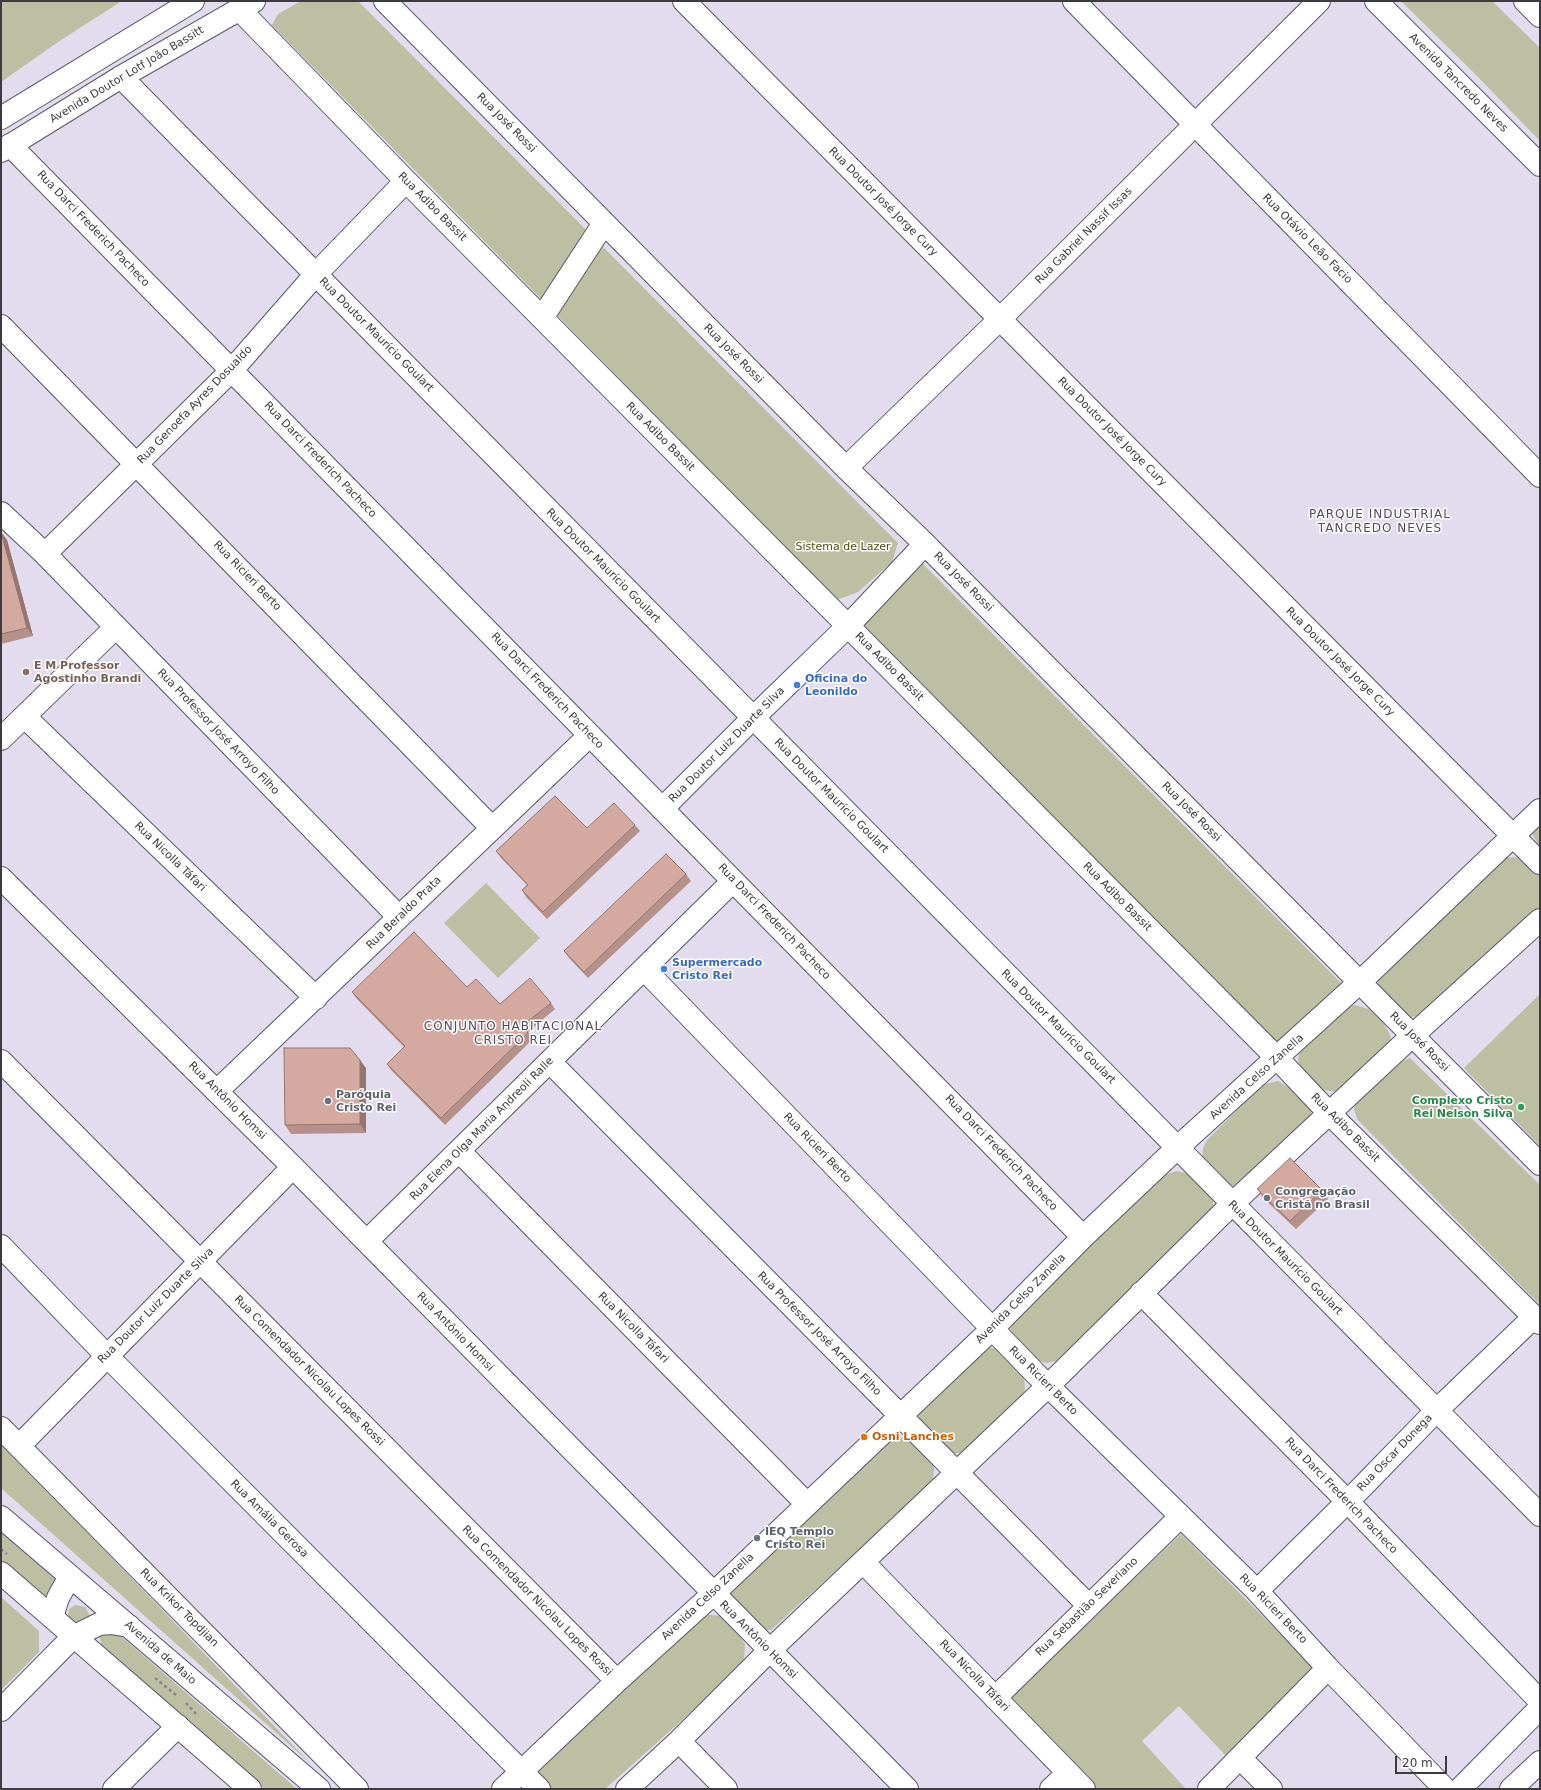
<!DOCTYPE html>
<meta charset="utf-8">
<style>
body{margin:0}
#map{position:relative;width:1541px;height:1790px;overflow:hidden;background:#e2dcee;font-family:"DejaVu Sans",sans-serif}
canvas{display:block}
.frame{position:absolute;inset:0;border:2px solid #3d3a41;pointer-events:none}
.scale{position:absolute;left:1395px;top:1756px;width:52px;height:18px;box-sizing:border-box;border:2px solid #3d3a41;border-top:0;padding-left:5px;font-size:12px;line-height:14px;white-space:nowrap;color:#3d3a41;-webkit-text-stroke:3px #fff;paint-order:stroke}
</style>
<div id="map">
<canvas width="1541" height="1790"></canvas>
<div class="frame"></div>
<div class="scale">20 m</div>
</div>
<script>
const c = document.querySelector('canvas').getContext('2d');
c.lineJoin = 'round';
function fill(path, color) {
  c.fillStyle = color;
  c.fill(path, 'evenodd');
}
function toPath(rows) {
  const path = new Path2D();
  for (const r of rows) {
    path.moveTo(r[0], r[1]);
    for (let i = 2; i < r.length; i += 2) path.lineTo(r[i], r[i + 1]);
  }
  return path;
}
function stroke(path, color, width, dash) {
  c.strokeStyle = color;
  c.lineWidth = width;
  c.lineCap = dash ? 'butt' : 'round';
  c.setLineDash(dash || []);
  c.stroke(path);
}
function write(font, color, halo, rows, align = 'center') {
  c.font = font + ' "DejaVu Sans",sans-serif';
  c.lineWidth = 3;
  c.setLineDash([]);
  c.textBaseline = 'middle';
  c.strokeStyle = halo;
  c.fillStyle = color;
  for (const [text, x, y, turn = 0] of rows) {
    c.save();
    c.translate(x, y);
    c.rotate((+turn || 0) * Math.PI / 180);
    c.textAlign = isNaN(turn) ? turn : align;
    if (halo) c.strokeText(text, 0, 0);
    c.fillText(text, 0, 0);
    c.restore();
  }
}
fill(toPath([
 [1,1,122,1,61,40,1,82],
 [301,1,358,1,898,543,892,562,858,592,837,600,272,25,278,14],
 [1401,1,1492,1,1540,48,1540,141,1475,74],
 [920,561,1344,986,1281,1048,859,627],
 [1540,820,1540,848,1530,830],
 [1521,857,1540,874,1540,909,1426,1015,1404,1018,1378,991,1378,974,1501,858],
 [486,883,540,938,498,978,444,923],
 [1540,994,1540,1146,1464,1068],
 [1354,1005,1369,1009,1383,1022,1391,1037,1390,1049,1338,1092,1322,1090,1302,1071,1298,1060,1300,1049,1337,1009],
 [1410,1058,1540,1185,1540,1305,1357,1119,1354,1109,1357,1097,1396,1063],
 [1278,1081,1300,1094,1308,1102,1312,1115,1246,1184,1228,1187,1202,1161,1203,1148,1207,1140,1262,1085],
 [1176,1171,1195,1175,1213,1197,1213,1217,1060,1360,1047,1363,1032,1359,1011,1334,1010,1319,1161,1176],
 [989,1347,1009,1353,1024,1370,1025,1395,969,1448,960,1453,948,1453,919,1425,919,1407],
 [896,1437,911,1440,926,1453,934,1467,933,1482,771,1630,761,1630,733,1601,731,1591,883,1441],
 [1,1443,310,1763,1,1488],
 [1,1533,57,1581,51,1597,45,1598,1,1561],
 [1181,1534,1315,1669,1227,1757,1179,1706,1142,1741,1186,1789,1097,1789,1006,1700],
 [1,1597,39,1631,39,1652,1,1690],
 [75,1605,85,1607,89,1614,89,1617,78,1626,68,1619,68,1615,69,1609],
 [702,1614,721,1616,734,1628,745,1644,744,1660,709,1696,605,1789,545,1789,543,1787,537,1770],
 [115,1631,297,1789,265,1789,102,1650,100,1637,104,1633]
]), '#bdbfa2');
const minor = toPath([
 [385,1,846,468,925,544,1540,1164],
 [684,1,1540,863],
 [1074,1,1540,476],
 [239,9,406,181,1278,1059,1329,1113,1540,1323],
 [121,77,1540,1515],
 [10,145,1083,1237],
 [542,318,604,223],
 [1,326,492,828],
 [846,468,1000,319,1319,1],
 [1,513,45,554,399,917],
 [45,554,232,370,316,274,406,181],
 [25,717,316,998],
 [1,739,116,627],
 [662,809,753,718,848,626,925,544],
 [1,878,293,1167,907,1789],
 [644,969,1037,1375,1257,1591,1328,1668,1445,1789],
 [1,1061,617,1681],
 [550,1062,1089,1606],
 [217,1091,590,735],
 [459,1151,807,1504],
 [367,1241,733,881],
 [1,1246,107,1356,539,1789],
 [1141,1293,1348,1502,1540,1701],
 [1,1428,357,1789],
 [19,1446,293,1167],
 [863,1562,1084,1789],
 [1257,1591,1361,1488,1436,1411,1534,1317],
 [995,1698,1180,1517],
 [1,1710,73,1637],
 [679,1741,726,1789],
 [1240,1758,1271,1789],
 [114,1789,178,1726],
 [503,1789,617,1681,713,1594,992,1329,1083,1237,1177,1148,1360,982,1540,810],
 [627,1789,679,1741,769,1651,1048,1386,1232,1204,1412,1036,1540,920],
 [1051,1789,1068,1773],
 [1209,1789,1328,1668]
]);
const major = toPath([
 [1376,1,1540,165],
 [1,118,193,1],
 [1,151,121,77,254,1],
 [1,1517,319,1789],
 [1,1573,250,1789],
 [52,1617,58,1598,70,1576],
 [73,1637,99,1624,111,1623,129,1626],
 [1460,1789,1540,1708],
 [1511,1789,1540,1762]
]);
const highway = toPath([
 [1525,1,1540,16]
]);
stroke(minor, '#5b5665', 24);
stroke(major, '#5b5665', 24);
stroke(highway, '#5b5665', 24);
stroke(toPath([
 [1,1549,7,1554],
 [155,1678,176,1695],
 [186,1703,196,1714]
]), '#88838f', 2.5, [3, 3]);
stroke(minor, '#fff', 22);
stroke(major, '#fff', 22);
stroke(highway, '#fff', 22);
fill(toPath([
 [1,532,7,540,33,636,1,644],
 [635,825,640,831,547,919,526,897,522,890,527,885,501,858,496,851,587,828],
 [686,874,691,881,588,978,569,958,564,951],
 [467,987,500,1004,551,1003,555,1009,528,1032,533,1039,445,1125,391,1070,387,1064,404,1047,356,998,352,992],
 [366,1068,366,1133,291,1134,285,1125],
 [1257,1189,1322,1190,1328,1199,1296,1229,1263,1198]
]), '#b69189');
fill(toPath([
 [1,532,7,540,33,636,27,628],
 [360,1060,366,1068,366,1133,360,1124]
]), '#94766f');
const building = toPath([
 [1,532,27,628,1,634,1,532],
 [555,796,587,828,614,803,635,825,543,912,522,890,528,885,496,851,555,796],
 [666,854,686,874,584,972,564,951,666,854],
 [414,932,467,987,476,979,500,1004,530,978,551,1003,522,1026,528,1033,441,1118,387,1064,405,1046,352,992,414,932],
 [284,1048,350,1048,360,1060,360,1124,285,1125,284,1048],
 [1290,1158,1322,1190,1290,1221,1257,1189,1290,1158]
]);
fill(building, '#d4a99f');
stroke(building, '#94766f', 1);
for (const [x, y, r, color] of [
 [26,672,4,"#8d6e63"],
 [797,685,4,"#3f7fe0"],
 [664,969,4,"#3f7fe0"],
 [328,1101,4,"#6b7280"],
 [1521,1107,4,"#2e9e5b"],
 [1267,1198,4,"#6b7280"],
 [864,1437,4,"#e8710a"],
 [757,1538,4,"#6b7280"]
]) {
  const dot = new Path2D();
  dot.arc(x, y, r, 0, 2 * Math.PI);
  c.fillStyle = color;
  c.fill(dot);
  stroke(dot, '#fff', 1.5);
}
write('11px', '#3d3a41', '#fff', [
 ["Avenida Doutor Lotf João Bassitt",127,75,-31],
 ["Avenida Tancredo Neves",1458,83,45],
 ["Rua José Rossi",506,123,45],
 ["Rua Doutor José Jorge Cury",883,202,45],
 ["Rua Adibo Bassit",432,207,45],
 ["Rua Darci Frederich Pacheco",93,229,46],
 ["Rua Gabriel Nassif Issas",1084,236,-45],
 ["Rua Otávio Leão Facio",1307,239,45],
 ["Rua Doutor Maurício Goulart",376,335,45],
 ["Rua José Rossi",733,354,45],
 ["Rua Genoefa Ayres Dosualdo",195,405,-46],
 ["Rua Doutor José Jorge Cury",1112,432,45],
 ["Rua Adibo Bassit",660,437,45],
 ["Rua Darci Frederich Pacheco",320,460,46],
 ["Rua Doutor Maurício Goulart",603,566,45],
 ["Rua Ricieri Berto",247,576,46],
 ["Rua José Rossi",963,582,45],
 ["Rua Doutor José Jorge Cury",1340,662,45],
 ["Rua Adibo Bassit",889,667,45],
 ["Rua Darci Frederich Pacheco",547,691,46],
 ["Rua Professor José Arroyo Filho",218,732,46],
 ["Rua Doutor Luiz Duarte Silva",727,745,-45],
 ["Rua Doutor Maurício Goulart",831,796,45],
 ["Rua José Rossi",1191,812,45],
 ["Rua Nicolla Táfari",170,857,44],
 ["Rua Adibo Bassit",1117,897,45],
 ["Rua Beraldo Prata",404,913,-44],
 ["Rua Darci Frederich Pacheco",774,922,46],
 ["Rua Doutor Maurício Goulart",1058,1027,45],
 ["Rua José Rossi",1419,1042,45],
 ["Avenida Celso Zanella",1257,1077,-42],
 ["Rua Antônio Homsi",227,1101,45],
 ["Rua Adibo Bassit",1345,1128,45],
 ["Rua Elena Olga Maria Andreoli Ralle",482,1129,-45],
 ["Rua Ricieri Berto",817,1148,46],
 ["Rua Darci Frederich Pacheco",1001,1153,46],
 ["Rua Doutor Maurício Goulart",1285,1258,45],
 ["Avenida Celso Zanella",1021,1299,-45],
 ["Rua Doutor Luiz Duarte Silva",156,1306,-45],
 ["Rua Nicolla Táfari",633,1328,45],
 ["Rua Antônio Homsi",455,1332,46],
 ["Rua Professor José Arroyo Filho",819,1334,45],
 ["Rua Comendador Nicolau Lopes Rossi",309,1371,45],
 ["Rua Ricieri Berto",1043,1381,45],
 ["Rua Oscar Donega",1395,1453,-46],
 ["Rua Darci Frederich Pacheco",1341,1496,46],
 ["Rua Amália Gerosa",269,1519,45],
 ["Avenida Celso Zanella",708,1597,-43],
 ["Rua Comendador Nicolau Lopes Rossi",537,1601,45],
 ["Rua Sebastião Severiano",1087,1607,-44],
 ["Rua Krikor Topdjian",179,1608,45],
 ["Rua Ricieri Berto",1273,1609,46],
 ["Rua Antônio Homsi",758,1640,45],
 ["Avenida de Maio",160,1653,41],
 ["Rua Nicolla Táfari",974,1676,46]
]);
write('11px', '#4e4e0e', '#fff', [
 ["Sistema de Lazer",843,547]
]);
write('bold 11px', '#785e54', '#fff', [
 ["E M Professor",34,666],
 ["Agostinho Brandi",34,679]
], 'left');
write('bold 11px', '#366cbe', '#fff', [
 ["Oficina do",805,679],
 ["Leonildo",805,692],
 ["Supermercado",672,963],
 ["Cristo Rei",672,976]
], 'left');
write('bold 11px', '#5b616d', '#fff', [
 ["Paróquia",336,1095],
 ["Cristo Rei",336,1108],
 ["Congregação",1275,1192],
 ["Cristã no Brasil",1275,1205],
 ["IEQ Templo",765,1532],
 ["Cristo Rei",765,1545]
], 'left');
write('bold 11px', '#27864d', '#fff', [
 ["Complexo Cristo",1513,1101],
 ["Rei Nelson Silva",1513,1114]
], 'right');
write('bold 11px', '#c56008', '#fff', [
 ["Osni Lanches",872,1437]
], 'left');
c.letterSpacing = '1px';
write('12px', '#524c5b', '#fff', [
 ["PARQUE INDUSTRIAL",1380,515],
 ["TANCREDO NEVES",1380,529],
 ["CONJUNTO HABITACIONAL",513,1027],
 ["CRISTO REI",513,1041]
]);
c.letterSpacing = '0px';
</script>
